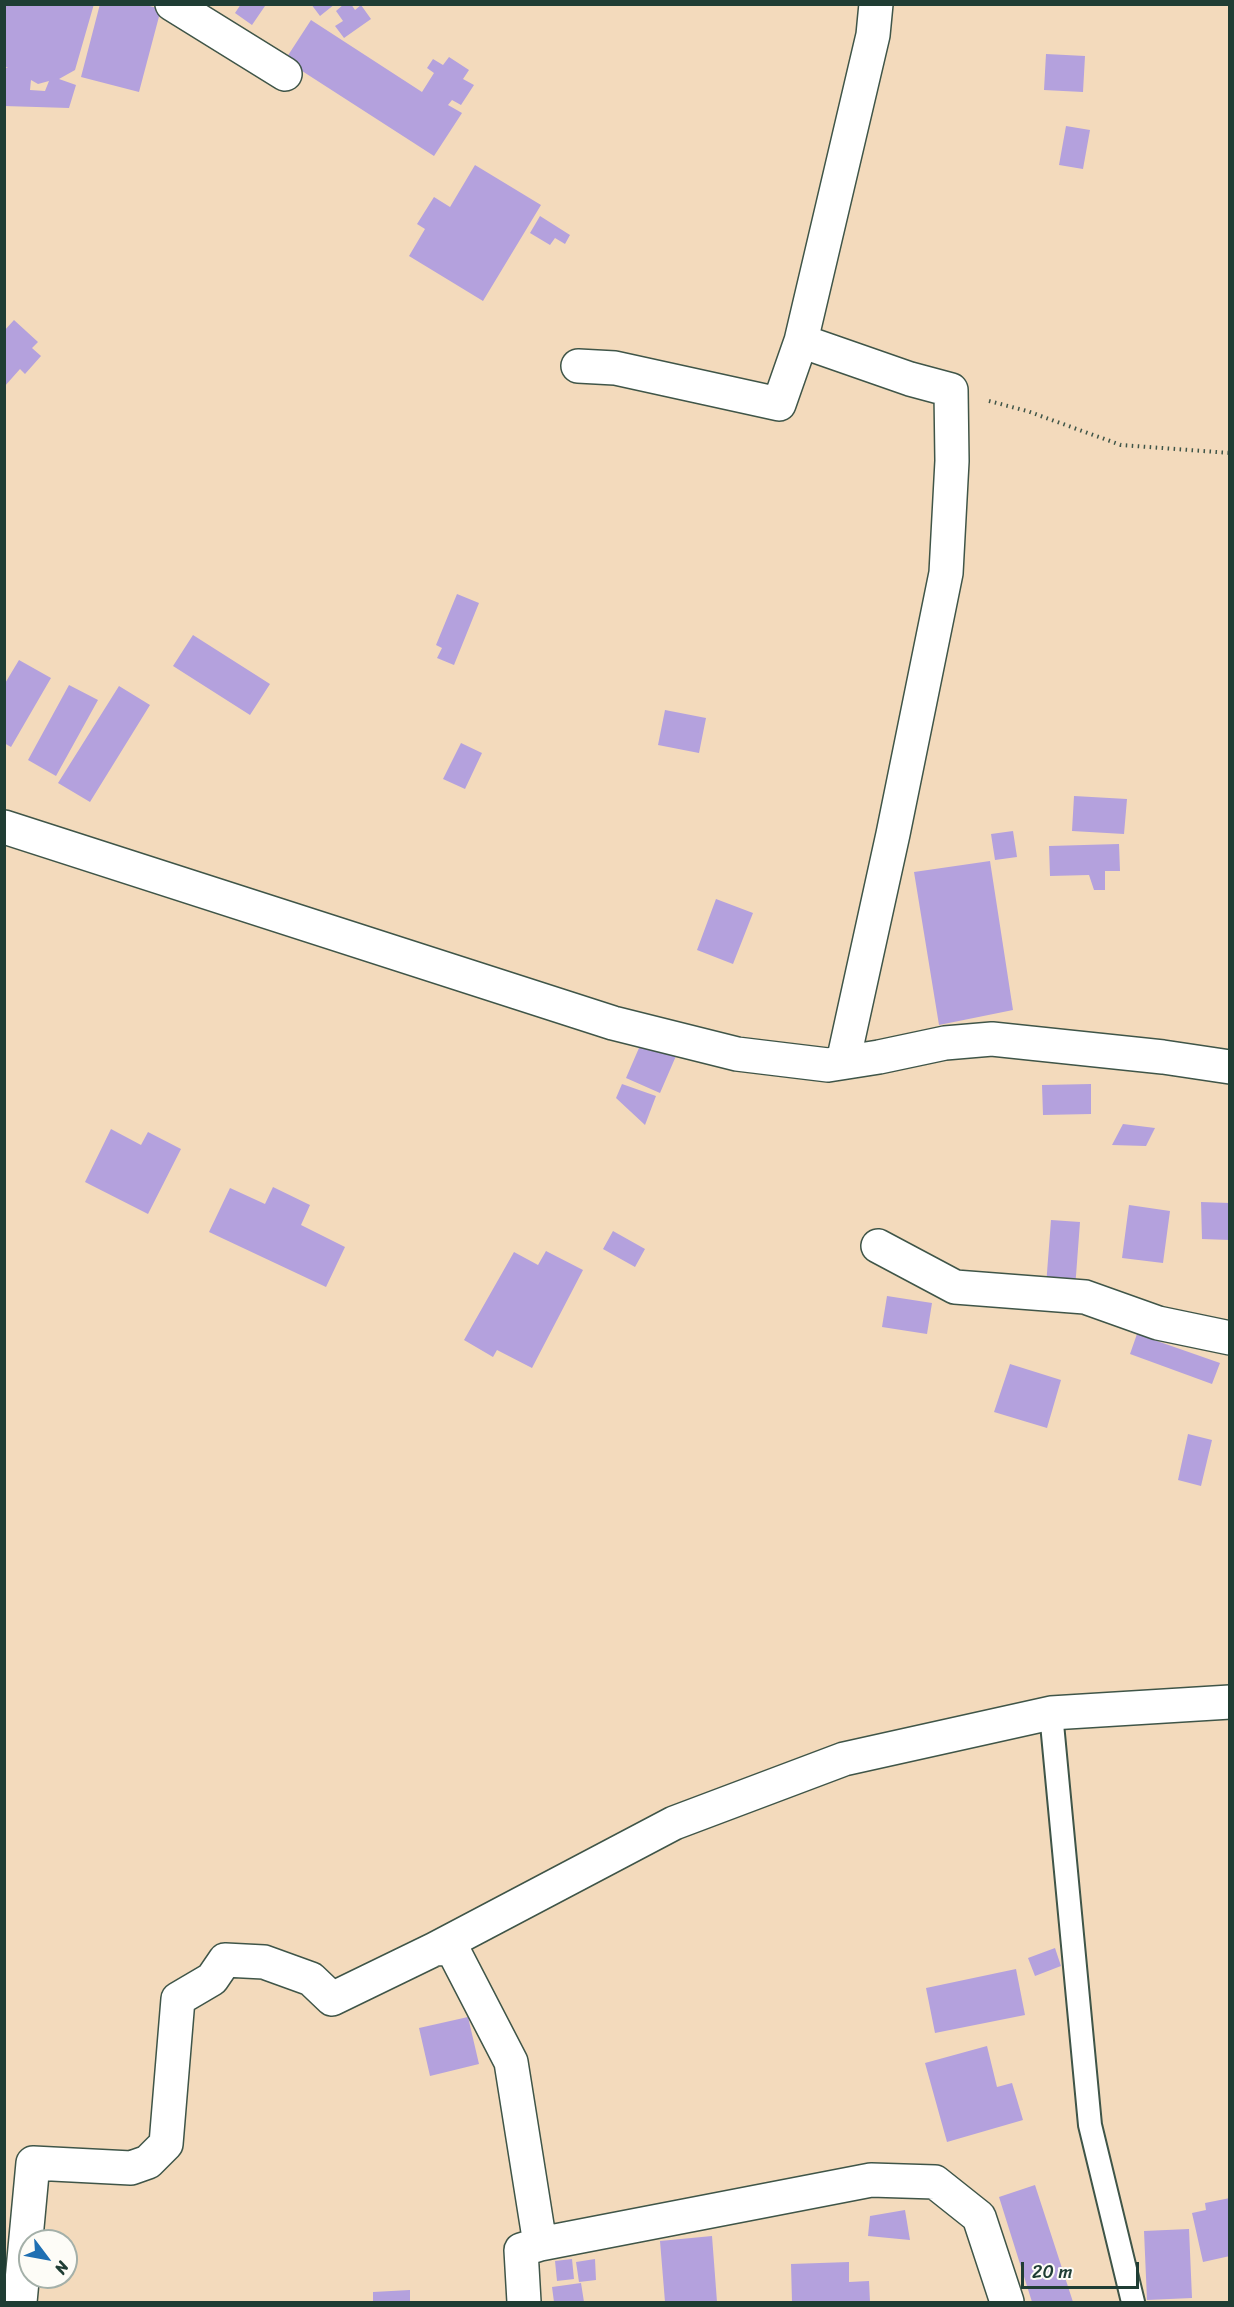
<!DOCTYPE html>
<style>
body{margin:0}
#map{position:relative;width:1234px;height:2307px;overflow:hidden;background:#f3dabc;font-family:Sriracha,sans-serif}
canvas{display:block}
.frame{position:absolute;inset:0;border:6px solid #1f3d34;pointer-events:none}
.north{position:absolute;left:18px;top:2229px;width:60px;height:60px;box-sizing:border-box;background:#fdfcf7;border:2px solid #a4b0a9;border-radius:50%;rotate:122deg;font-size:16px;font-weight:700;line-height:24px;text-align:center;color:#1f3d34}
.north::after{content:'';display:block;margin:auto;width:21px;height:27px;background:#1f6fb2;clip-path:polygon(50% 0,100% 100%,50% 72%,0 100%)}
.scale{position:absolute;left:1021px;top:2262px;width:118px;height:27px;box-sizing:border-box;border:3px solid #1f3d34;border-top:0;padding-left:8px;font-size:18px;line-height:21px;white-space:nowrap;color:#1f3d34;-webkit-text-stroke:4px #fdfcf7;paint-order:stroke}
</style>
<div id="map">
<canvas width="1234" height="2307"></canvas>
<div class="frame"></div>
<div class="north">N</div>
<div class="scale">20 m</div>
</div>
<script>
const c = document.querySelector('canvas').getContext('2d');
c.lineJoin = 'round';
function fill(path, color) {
  c.fillStyle = color;
  c.fill(path, 'evenodd');
}
function toPath(rows) {
  const path = new Path2D();
  for (const r of rows) {
    path.moveTo(r[0], r[1]);
    for (let i = 2; i < r.length; i += 2) path.lineTo(r[i], r[i + 1]);
  }
  return path;
}
function stroke(path, color, width, dash) {
  c.strokeStyle = color;
  c.lineWidth = width;
  c.lineCap = dash ? 'butt' : 'round';
  c.setLineDash(dash || []);
  c.stroke(path);
}
fill(toPath([
 [4,4,94,4,75,70,59,79,76,85,69,108,4,106,4,68,8,68,4,66],
 [31,80,38,84,49,81,45,91,30,90],
 [100,4,142,4,161,9,139,92,81,77],
 [241,4,262,4,265,6,252,25,235,13],
 [311,4,335,4,320,16],
 [344,4,351,4,355,10,361,5,371,19,344,38,335,26,343,21,336,11],
 [311,20,422,92,434,73,427,68,433,59,443,65,449,57,469,70,463,79,474,85,461,105,452,100,448,105,462,113,434,156,285,60],
 [1046,54,1085,56,1083,92,1044,90],
 [1066,126,1090,130,1083,169,1059,165],
 [475,165,541,205,483,301,409,256,425,229,417,224,434,197,450,207],
 [540,216,570,235,565,244,555,238,550,245,530,233],
 [14,320,38,342,32,348,41,356,25,374,20,369,4,387,4,331],
 [457,594,479,603,454,665,437,658,442,648,436,645],
 [193,635,270,684,250,715,173,666],
 [19,660,51,678,11,747,4,743,4,685],
 [69,685,98,700,56,776,28,760],
 [119,686,150,705,90,802,58,783],
 [665,710,706,718,699,753,658,745],
 [461,743,482,753,465,789,443,779],
 [1074,796,1127,799,1124,834,1072,831],
 [1013,831,1017,857,995,860,991,834],
 [1119,844,1120,871,1105,871,1105,890,1094,890,1089,875,1050,876,1049,846],
 [990,861,1013,1010,939,1025,914,872],
 [716,899,753,913,733,964,697,950],
 [642,1041,676,1056,660,1093,626,1078],
 [622,1084,656,1096,645,1125,616,1098],
 [1091,1084,1091,1114,1043,1115,1042,1085],
 [1123,1124,1155,1128,1146,1146,1112,1145],
 [111,1129,141,1145,148,1132,181,1149,148,1214,85,1182],
 [273,1187,310,1205,301,1225,345,1247,326,1287,209,1232,230,1188,265,1204],
 [1201,1202,1230,1203,1230,1240,1202,1239],
 [1129,1205,1170,1211,1163,1263,1122,1258],
 [1051,1220,1080,1222,1075,1289,1046,1286],
 [613,1231,645,1249,635,1267,603,1249],
 [546,1251,583,1270,532,1368,497,1350,493,1357,464,1340,514,1252,538,1265],
 [887,1296,932,1303,927,1334,882,1327],
 [1137,1334,1220,1363,1212,1384,1130,1354],
 [1010,1364,1061,1380,1047,1428,994,1412],
 [1188,1434,1212,1440,1201,1486,1178,1480],
 [1055,1948,1061,1966,1035,1976,1028,1958],
 [1016,1969,1025,2015,935,2033,926,1988],
 [468,2017,479,2064,430,2076,419,2028],
 [987,2046,997,2087,1012,2083,1023,2120,947,2142,925,2063],
 [1035,2185,1073,2302,1032,2302,999,2197],
 [1230,2198,1230,2256,1203,2262,1192,2213,1206,2210,1205,2203],
 [905,2210,910,2240,868,2236,870,2216],
 [1189,2229,1192,2298,1147,2300,1144,2231],
 [712,2236,717,2302,665,2302,660,2241],
 [572,2259,574,2279,557,2281,555,2261],
 [595,2259,596,2280,579,2282,576,2262],
 [849,2262,849,2282,869,2281,870,2302,792,2302,791,2264],
 [581,2283,584,2302,554,2302,552,2287],
 [410,2290,410,2302,373,2302,373,2292]
]), '#b4a1dd');
const service = toPath([
 [1051,1713,1090,2125,1133,2302]
]);
const minor = toPath([
 [172,4,285,74],
 [801,341,910,379,951,390,952,461,946,573,893,834,843,1062],
 [578,366,615,368,779,404,801,341,873,35,876,4],
 [4,827,613,1023,737,1054,828,1065,879,1057,945,1043,992,1039,1163,1057,1230,1067],
 [878,1246,955,1287,1085,1297,1158,1323,1230,1338],
 [435,1949,674,1823,844,1759,1051,1713,1230,1702],
 [20,2302,33,2163,131,2168,148,2162,166,2144,178,1999,212,1979,225,1960,264,1962,311,1979,332,1999,435,1949,452,1948,511,2062,540,2244],
 [524,2302,521,2250,540,2244,871,2180,935,2182,979,2217,1007,2302]
]);
stroke(service, '#3f5548', 26);
stroke(minor, '#3f5548', 36);
stroke(toPath([
 [989,401,1027,411,1121,445,1230,453]
]), '#3f5548', 4, [1.5, 4.5]);
stroke(service, '#fff', 22);
stroke(minor, '#fff', 33);
</script>
